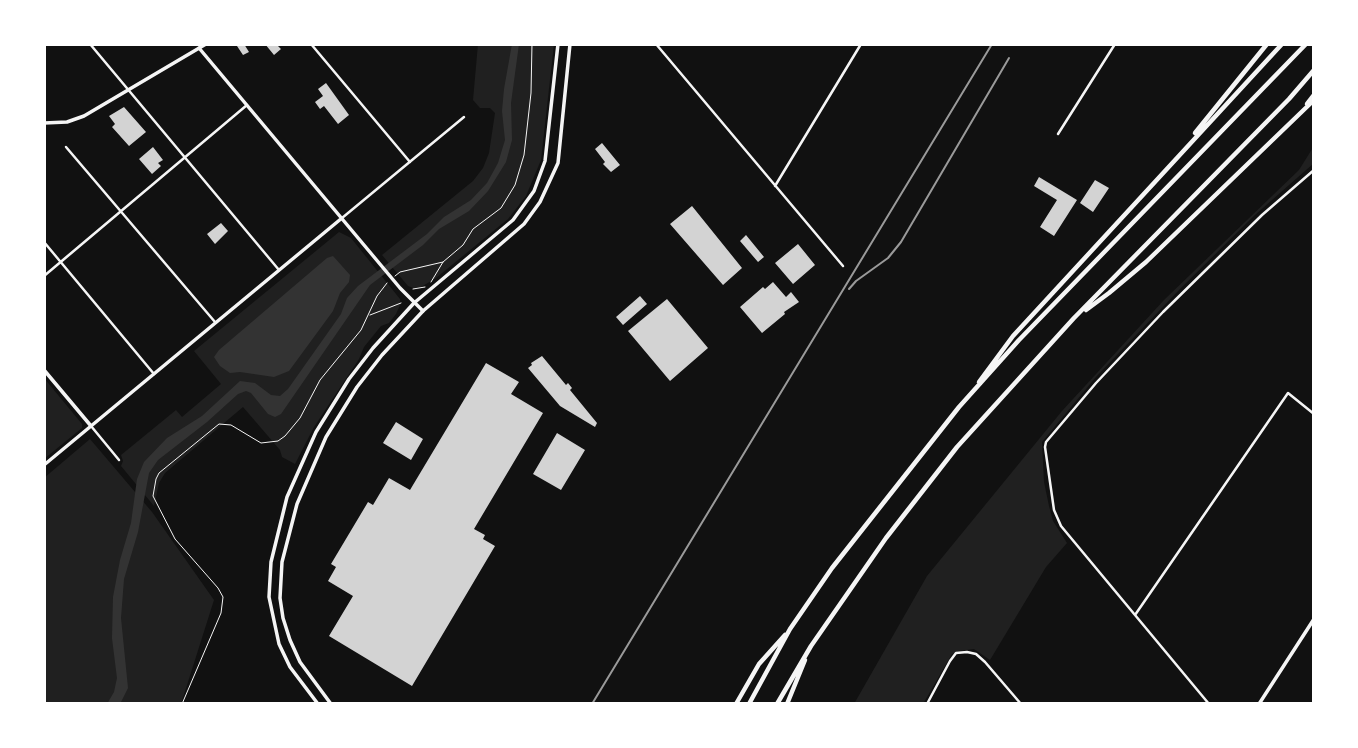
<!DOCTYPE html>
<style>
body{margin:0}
#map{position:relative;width:1358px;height:748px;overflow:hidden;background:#111;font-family:"DejaVu Sans",sans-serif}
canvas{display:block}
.frame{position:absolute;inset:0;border:46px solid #fff;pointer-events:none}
</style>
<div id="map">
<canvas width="1358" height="748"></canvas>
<div class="frame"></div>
</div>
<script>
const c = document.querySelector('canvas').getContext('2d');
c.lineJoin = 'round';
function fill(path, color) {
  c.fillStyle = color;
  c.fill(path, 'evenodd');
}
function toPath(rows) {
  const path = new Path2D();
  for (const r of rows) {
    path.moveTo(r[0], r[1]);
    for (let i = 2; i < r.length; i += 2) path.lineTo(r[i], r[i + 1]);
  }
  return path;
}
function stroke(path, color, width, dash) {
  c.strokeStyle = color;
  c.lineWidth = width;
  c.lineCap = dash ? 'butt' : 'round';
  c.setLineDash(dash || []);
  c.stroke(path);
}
fill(toPath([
 [478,44,554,44,541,160,526,196,508,219,436,278,421,287,413,288,408,286,382,255,473,181,483,168,489,153,495,113,490,108,480,108,473,100],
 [1314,146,1314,163,1255,215,1180,289,1096,377,1042,442,1044,482,1049,506,1053,521,1067,543,1046,567,990,660,974,649,958,651,952,654,923,704,854,704,927,576,1062,411,1164,300,1299,170],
 [339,232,351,238,400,299,400,305,396,314,389,323,381,326,364,347,359,359,314,427,295,464,282,457,280,450,243,407,165,473,159,483,154,506,121,466,123,461,121,455,176,410,182,417,221,384,194,351],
 [44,378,82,424,82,428,44,459],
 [90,439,152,512,214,600,181,704,44,704,44,478]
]), '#202020');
fill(toPath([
 [512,44,519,44,511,103,512,140,506,162,488,191,469,211,439,229,423,245,370,285,281,414,275,417,268,414,251,393,246,391,238,394,207,422,158,460,149,473,138,532,124,579,121,618,128,688,120,704,107,704,114,692,117,678,112,638,113,597,120,560,131,523,137,479,144,462,167,438,202,416,240,381,255,383,271,395,280,396,288,389,341,314,347,298,358,286,427,234,444,217,471,200,487,183,498,163,505,140,502,111,504,89],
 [333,256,350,275,349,282,340,293,333,311,289,371,274,377,240,372,230,373,220,366,214,357,219,350,327,258]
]), '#333');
fill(toPath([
 [240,44,244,44,249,52,243,55,237,46],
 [265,44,282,44,278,46,281,49,274,55],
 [326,83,349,115,338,124,324,106,320,109,315,102,323,96,318,89],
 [124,107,146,132,129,146,112,127,115,124,109,116],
 [602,143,620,165,611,172,603,164,605,162,595,149],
 [153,147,163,160,158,163,161,166,152,174,139,159],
 [1039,177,1077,200,1054,236,1040,227,1057,200,1034,186],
 [1095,180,1109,188,1093,212,1080,203],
 [692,206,742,268,723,285,670,224],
 [221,223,228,231,215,244,207,234],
 [746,235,764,257,758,262,740,241],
 [798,244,815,265,793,284,775,263],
 [773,282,786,297,791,292,799,302,784,312,785,314,762,333,740,307,763,287,765,289],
 [640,296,647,304,623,325,616,317],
 [667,299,708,348,670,381,628,331],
 [542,356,566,385,568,383,572,388,570,390,597,423,595,427,560,406,528,368,532,365,531,363],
 [486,363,519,382,511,394,543,413,474,529,485,535,483,539,495,546,412,686,329,636,353,596,328,581,336,567,331,564,368,502,373,505,389,478,410,490],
 [396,422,423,439,411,460,383,443],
 [557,433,585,450,561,490,533,474]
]), '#d3d3d3');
stroke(toPath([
 [395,276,400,272,443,262],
 [431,282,443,262,463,245,473,229,501,208,515,185,524,155,531,93,532,44],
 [413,289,425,287],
 [370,315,401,303],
 [182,704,221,613,223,597,218,588,175,539,153,496,156,479,159,473,219,424,231,425,261,443,278,441,285,436,300,418,320,380,361,330,377,296,387,283]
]), '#f5f5f5', 1);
stroke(toPath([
 [90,44,279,270],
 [311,44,410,162],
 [656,44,843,266],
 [1058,134,1115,44],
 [66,147,215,322],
 [775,186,861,44],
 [342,218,464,117],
 [44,242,154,374],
 [44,276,247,105],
 [91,426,119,460],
 [1135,615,1288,393,1314,414],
 [927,704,950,661,956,653,967,652,976,654,985,662,1021,704],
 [1209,704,1061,526,1054,510,1045,447,1046,442,1096,383,1163,312,1262,215,1314,170]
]), '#f5f5f5', 2.5);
stroke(toPath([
 [199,48,400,288,423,311],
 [44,370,91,426],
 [44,465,342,218],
 [1259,704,1314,619]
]), '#f5f5f5', 3.5);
stroke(toPath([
 [44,123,67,122,84,116,206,44],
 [318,704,290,667,279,644,269,597,271,562,287,497,316,432,349,379,373,348,414,303,513,220,534,191,545,161,558,44],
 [331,704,300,662,290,640,283,618,280,598,282,562,297,504,326,437,357,387,382,355,423,311,524,224,540,202,558,163,570,44]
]), '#f5f5f5', 3.5);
stroke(toPath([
 [1307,104,1314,95],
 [1195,133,1267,44],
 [1086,310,1109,293,1146,262,1314,100],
 [979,382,1013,336,1282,44],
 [736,704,759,664,785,635],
 [749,704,790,629,832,568,959,407,1019,340,1306,44],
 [777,704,811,646,886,538,957,447,1074,318,1289,99,1314,70],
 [787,704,805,660]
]), '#f5f5f5', 4.5);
stroke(toPath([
 [849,289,856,281,888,258,901,242,1009,58],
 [592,704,992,44]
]), '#9a9a9a', 2);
</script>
